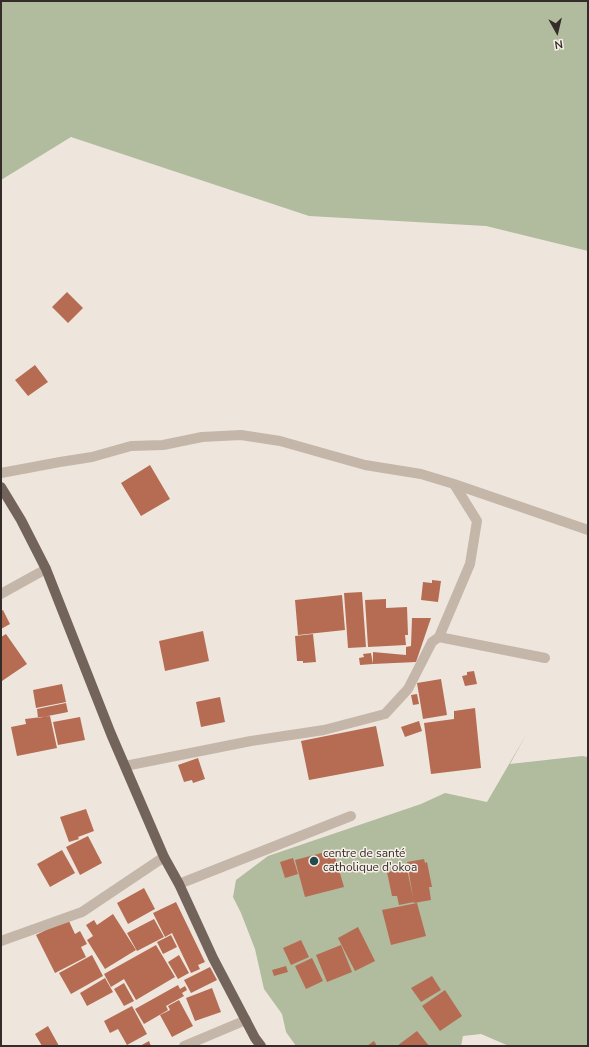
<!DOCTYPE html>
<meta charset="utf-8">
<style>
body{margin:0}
#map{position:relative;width:589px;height:1047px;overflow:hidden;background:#eee6dc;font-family:"Nunito Sans",sans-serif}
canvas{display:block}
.frame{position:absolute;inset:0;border:2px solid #332c28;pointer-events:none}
.north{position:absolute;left:537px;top:12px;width:40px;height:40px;-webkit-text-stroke:3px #f7f0e8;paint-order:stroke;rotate:172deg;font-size:11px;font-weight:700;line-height:16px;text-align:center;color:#332c28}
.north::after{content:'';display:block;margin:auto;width:14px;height:18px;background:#332c28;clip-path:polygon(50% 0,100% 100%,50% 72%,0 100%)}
</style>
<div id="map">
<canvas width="589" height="1047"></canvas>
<div class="frame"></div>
<div class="north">N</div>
</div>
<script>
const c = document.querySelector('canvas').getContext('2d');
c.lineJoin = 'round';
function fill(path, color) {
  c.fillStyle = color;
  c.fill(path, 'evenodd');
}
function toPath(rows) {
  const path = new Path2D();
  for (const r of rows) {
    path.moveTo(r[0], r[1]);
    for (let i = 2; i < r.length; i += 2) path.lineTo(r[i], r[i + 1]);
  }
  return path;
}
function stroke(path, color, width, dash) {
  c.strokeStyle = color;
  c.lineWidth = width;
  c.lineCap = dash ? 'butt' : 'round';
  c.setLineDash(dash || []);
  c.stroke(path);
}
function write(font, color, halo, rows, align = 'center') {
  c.font = font + ' "Nunito Sans",sans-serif';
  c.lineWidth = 3;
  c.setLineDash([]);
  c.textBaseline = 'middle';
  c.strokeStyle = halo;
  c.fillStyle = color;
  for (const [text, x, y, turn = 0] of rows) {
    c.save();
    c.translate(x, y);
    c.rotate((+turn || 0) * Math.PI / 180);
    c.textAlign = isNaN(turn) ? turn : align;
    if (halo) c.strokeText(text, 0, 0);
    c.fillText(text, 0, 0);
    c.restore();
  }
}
fill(toPath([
 [1,1,588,1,588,251,486,226,309,216,71,137,1,180],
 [526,735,510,764,582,756,588,757,588,1046,509,1046,481,1034,463,1036,461,1046,296,1046,286,1032,282,1014,264,989,255,949,241,913,233,897,236,880,268,856,421,804,445,793,487,802]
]), '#b1bb9e');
fill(toPath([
 [67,292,83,308,68,323,52,307],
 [35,365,48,382,28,396,15,380],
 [150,465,170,499,141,516,121,483],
 [432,580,441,581,438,602,421,600,423,582,432,583],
 [362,592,366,647,348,648,344,593],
 [342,595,345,630,298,635,295,600],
 [386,599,386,608,407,607,408,635,405,635,406,645,368,647,365,600],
 [3,610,10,624,1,629,1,611],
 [412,618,431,618,416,662,373,664,373,652,406,655,406,647,411,646],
 [203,631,209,661,165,671,159,641],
 [6,634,27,664,2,681,1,679,1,637],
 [313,634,316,662,303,663,303,661,297,661,295,636],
 [371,653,373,664,360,665,359,658,364,657,363,654],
 [474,671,477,684,465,686,462,676,467,675,467,672],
 [441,679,447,715,423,719,417,683],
 [62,684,66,702,36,708,33,690],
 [417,694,419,704,413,705,411,695],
 [220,697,225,722,201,727,196,702],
 [66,703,68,712,38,718,37,709],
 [475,708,481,768,431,774,424,723,454,719,454,711],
 [50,716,57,748,17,756,11,727,26,724,25,719],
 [80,717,85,740,58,745,53,722],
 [419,721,422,731,405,737,401,727],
 [376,726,384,766,309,780,301,741],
 [198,758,205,779,193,783,192,780,184,782,178,765],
 [86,809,94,831,78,837,79,839,69,842,60,817],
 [88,836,102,863,80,875,66,847],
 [62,850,75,873,50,887,37,864],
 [333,850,344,887,305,897,295,860],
 [293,858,298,874,285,878,280,862],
 [424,859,425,863,427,862,432,887,429,887,431,900,414,903,407,862],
 [407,869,414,902,399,905,397,896,392,896,387,872],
 [144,888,155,909,128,924,117,903],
 [176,902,205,962,198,965,200,969,191,973,172,933,165,937,153,913],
 [417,903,426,936,391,945,382,910],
 [113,914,136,950,105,969,87,940,93,936,86,925,94,920,97,925],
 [68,919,75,934,80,931,87,944,81,947,86,957,55,973,36,935],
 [154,919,164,937,137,951,127,933],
 [358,927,375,961,355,971,338,938],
 [171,935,177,947,163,954,157,942],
 [301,940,309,957,291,965,283,948],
 [156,945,175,977,136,1000,124,979,111,987,104,974],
 [341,945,352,972,327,982,316,955],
 [92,955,103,976,71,994,59,973],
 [179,955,189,973,178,979,168,962],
 [312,958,323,981,306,989,295,966],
 [286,966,288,972,274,976,272,970],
 [210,967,217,980,191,993,184,980],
 [432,976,441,990,421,1002,411,988],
 [105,978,113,992,87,1006,80,993],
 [124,983,134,1001,124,1006,114,989],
 [178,985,180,989,185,986,187,990,182,993,184,996,166,1006,168,1010,144,1024,135,1009],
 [212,988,221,1012,195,1021,186,998],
 [445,990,462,1016,440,1031,422,1006],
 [179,1000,193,1026,172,1037,160,1015,170,1010,168,1006],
 [132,1006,147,1034,127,1045,118,1029,110,1033,104,1021],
 [48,1026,59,1046,42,1046,35,1034],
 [417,1031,429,1046,397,1046],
 [149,1041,151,1046,140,1046],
 [374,1041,377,1046,367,1046]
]), '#b56c53');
stroke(toPath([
 [1,473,60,462,92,457,131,446,163,445,202,437,241,435,280,441,365,465,421,474,454,484,588,530],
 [1,594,46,569],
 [439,637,470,564,477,521,454,484],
 [125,766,251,741,324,730,385,714,408,689,432,642,439,637,545,658],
 [179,884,351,816],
 [1,941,82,912,164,857],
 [184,1046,246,1020]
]), '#c5b6aa', 10);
stroke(toPath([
 [1,487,21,520,46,569,111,734,164,857,179,884,213,958,255,1038,261,1046]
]), '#73645b', 10);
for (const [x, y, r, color] of [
 [314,861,5,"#234b4f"]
]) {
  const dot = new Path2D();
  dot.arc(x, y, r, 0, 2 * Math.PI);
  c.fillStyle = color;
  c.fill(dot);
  stroke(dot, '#f7f0e8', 1.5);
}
write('12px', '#332c28', '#f7f0e8', [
 ["centre de santé",323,854],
 ["catholique d'okoa",323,868]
], 'left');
</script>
